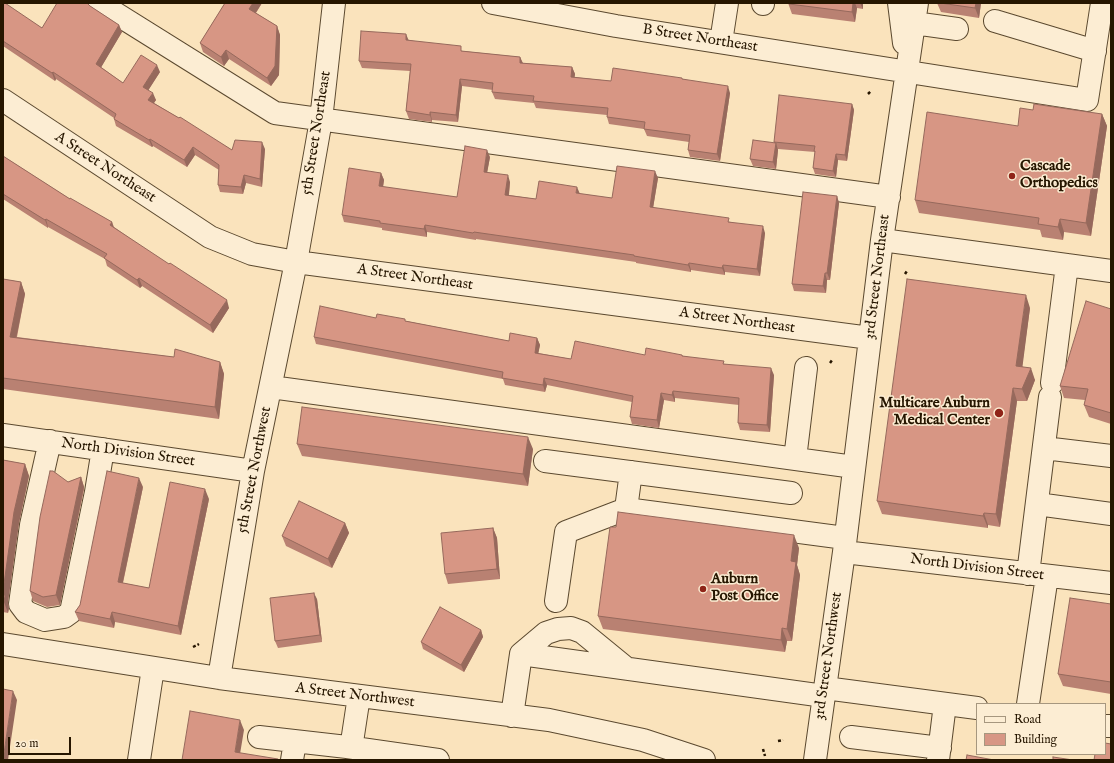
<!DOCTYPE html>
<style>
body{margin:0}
#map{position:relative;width:1114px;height:763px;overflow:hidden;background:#fae3bc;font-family:"IM FELL English",serif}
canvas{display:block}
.frame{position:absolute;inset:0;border:4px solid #261600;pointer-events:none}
.legend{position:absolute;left:976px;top:703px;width:130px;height:52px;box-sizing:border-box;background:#fcedd3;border:1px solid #a6977f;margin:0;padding:5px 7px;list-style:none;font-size:12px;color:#261600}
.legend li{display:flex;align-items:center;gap:8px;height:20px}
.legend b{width:20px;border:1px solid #a6977f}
.scale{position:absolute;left:8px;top:737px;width:63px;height:18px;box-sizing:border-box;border:2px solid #261600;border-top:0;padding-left:5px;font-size:12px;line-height:14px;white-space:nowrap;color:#261600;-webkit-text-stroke:3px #fcedd3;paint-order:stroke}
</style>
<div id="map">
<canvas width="1114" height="763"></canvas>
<div class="frame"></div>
<ul class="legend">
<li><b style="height:5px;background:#fcedd3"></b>Road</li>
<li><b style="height:11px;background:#d79684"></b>Building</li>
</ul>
<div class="scale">20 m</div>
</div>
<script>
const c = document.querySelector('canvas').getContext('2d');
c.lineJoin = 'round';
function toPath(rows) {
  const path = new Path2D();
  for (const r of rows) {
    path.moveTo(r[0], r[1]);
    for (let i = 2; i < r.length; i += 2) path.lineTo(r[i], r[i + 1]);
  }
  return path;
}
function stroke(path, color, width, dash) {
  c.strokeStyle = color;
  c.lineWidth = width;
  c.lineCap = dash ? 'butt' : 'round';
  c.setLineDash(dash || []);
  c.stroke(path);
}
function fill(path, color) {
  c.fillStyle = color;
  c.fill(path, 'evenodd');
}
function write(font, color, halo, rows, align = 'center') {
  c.font = font + ' "IM FELL English",serif';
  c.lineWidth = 3;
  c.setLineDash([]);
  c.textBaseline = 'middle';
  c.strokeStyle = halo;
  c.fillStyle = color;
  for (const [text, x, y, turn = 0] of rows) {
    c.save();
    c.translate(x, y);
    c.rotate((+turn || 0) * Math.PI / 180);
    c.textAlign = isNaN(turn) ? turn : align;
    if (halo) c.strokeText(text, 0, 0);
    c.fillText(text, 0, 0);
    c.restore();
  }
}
const minor = toPath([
 [99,3,275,113,889,197],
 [493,3,616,26,1087,100,1102,3],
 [899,3,904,43],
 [763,4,763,3],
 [995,21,1095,51],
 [914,23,957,29],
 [721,42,727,3],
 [3,100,210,237,252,254,296,262,870,338],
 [882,240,1111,271],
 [1052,383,1067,265],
 [271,387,854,467],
 [3,435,253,471],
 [50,441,31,525,20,604,26,612,45,620,64,617,71,612,96,492,103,449],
 [1044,448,1111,456],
 [795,459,806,368],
 [545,461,791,493],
 [631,472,626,509,845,538],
 [1037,504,1111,514],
 [844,552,1111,583],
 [1028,574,1050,397],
 [556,601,566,532,626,509],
 [3,644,219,678,549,720,643,740,704,760],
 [521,654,546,633,558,629,571,628,582,632,626,668],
 [219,678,253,471,296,262,321,120,334,3],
 [825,688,977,708],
 [1028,704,1047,576],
 [512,716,521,654,824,696],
 [1105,726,1111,726],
 [259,737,347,747,352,742,359,696],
 [851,737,940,748],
 [347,747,438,760],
 [139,760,153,668],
 [292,760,295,742],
 [815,760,844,552,882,240,917,3],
 [938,760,945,704]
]);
stroke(minor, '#5b492f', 24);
stroke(toPath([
 [868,94,871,91],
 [905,274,907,271],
 [830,363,833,359],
 [193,647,199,644],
 [778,741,783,740],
 [763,749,765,756]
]), '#261600', 2.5, [3, 2]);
stroke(minor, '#fcedd3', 22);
fill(toPath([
 [3,3,42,28,90,6,119,25,122,32,101,67,123,83,160,72,148,90,156,100,154,103,232,150,265,149,262,187,246,183,243,194,220,192,218,185,219,170,195,155,187,167,153,146,152,147,116,126,114,119,114,118,56,79,55,81,3,46],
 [225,3,262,3,256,13,277,26,280,35,279,75,271,86,229,59,224,66,203,52,200,43],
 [788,3,867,3,867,4,863,3,863,9,857,8,855,22,792,14],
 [937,3,981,3,979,18,941,12],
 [409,40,463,51,520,57,523,63,572,67,575,74,574,77,611,81,683,79,730,93,720,161,690,157,688,150,689,142,647,136,644,129,609,124,607,117,607,115,536,108,534,103,495,99,492,92,493,90,462,86,458,122,432,120,432,122,409,119,406,111,410,71,362,68,359,61],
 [852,104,854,110,847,161,838,160,836,177,815,174,813,168,815,152,778,149,778,150,776,169,753,166,750,159,774,143,774,142],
 [1033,110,1102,114,1107,126,1091,236,1064,232,1063,240,1042,237,1040,230,919,213,915,200,1018,126],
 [3,156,70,199,112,222,114,227,229,308,213,333,142,286,140,288,107,266,105,259,48,227,48,228,3,199],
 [490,157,487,172,510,182,509,195,536,199,579,194,612,198,658,178,653,208,731,222,765,233,760,276,725,272,725,275,691,270,691,272,636,263,636,262,476,239,476,240,427,232,427,237,382,230,382,228,344,222,342,215,381,173,384,180,383,187,457,197],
 [837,196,839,203,830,280,827,280,826,293,794,291,792,284],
 [3,279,21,282,25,294,17,337,174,357,220,362,224,374,219,419,3,389],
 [1030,308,1022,366,1035,380,1027,401,1017,401,1000,527,988,525,988,528,882,514,877,501],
 [1111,309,1111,424,1089,417,1084,405,1085,400,1064,398,1060,386],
 [376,318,406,321,509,341,537,338,540,345,538,353,571,359,645,355,682,355,683,356,725,364,774,375,770,432,740,430,738,423,739,405,675,398,675,402,664,400,659,428,632,424,630,417,632,402,547,385,545,392,505,385,503,379,316,344,314,337],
 [297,444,533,449,528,486,302,456],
 [3,460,25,464,29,476,19,523,8,602,9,608,8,613,3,612],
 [81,477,84,487,84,490,60,605,47,607,33,601,30,591,68,482],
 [143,487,123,583,149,588,209,499,181,635,115,622,114,628,79,621,75,612,80,605],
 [345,523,349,533,332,568,286,546,282,536],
 [493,528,497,538,500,579,448,584,445,574],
 [799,548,797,565,800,575,792,641,787,641,785,652,603,629,598,616],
 [317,599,322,642,278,648,275,641],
 [1111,604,1111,694,1063,686,1058,674],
 [481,630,483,637,464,672,423,649,421,642]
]), '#b98172');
fill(toPath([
 [253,3,262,3,253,17,249,9],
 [853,3,855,3,857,8,855,22,852,12],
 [860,3,863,3,863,9],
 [976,3,981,3,979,18,975,8],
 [119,25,122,32,99,71,96,64],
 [277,26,280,35,279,75,271,86,267,78],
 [406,34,409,41,406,40],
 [226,50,229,59,224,66,221,57],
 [520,57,523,64,520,63],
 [157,65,160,72,146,94,143,87],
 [572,67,575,74,574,84,571,77],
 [53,72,56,79,55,81,52,73],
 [460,79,462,86,458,122,456,115],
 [728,86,730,93,720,161,717,154],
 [153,93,156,100,151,107,148,100],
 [852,104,854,110,847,161,845,155],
 [430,112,432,120,432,122,430,115],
 [1102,114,1107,126,1091,236,1086,223],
 [150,139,153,146,152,147,149,140],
 [262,142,265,149,262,187,260,179],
 [776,143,778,150,776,169,773,162],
 [193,147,195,155,187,167,184,160],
 [487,150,490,157,486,179,484,172],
 [836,154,838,160,836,177,833,171],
 [655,171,658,178,652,214,650,207],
 [381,173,384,180,382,193,379,186],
 [244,175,246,183,243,194,241,187],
 [508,175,510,182,508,202,505,195],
 [577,187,580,194,576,193],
 [837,196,839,203,830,280,827,273],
 [46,219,48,227,48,228,45,220],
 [1060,219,1064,232,1063,240,1058,227],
 [112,222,114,229,110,225],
 [425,225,427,232,427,237,424,229],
 [763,226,765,233,760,276,757,269],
 [689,263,691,270,691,272,688,265],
 [723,265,725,272,725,275,722,268],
 [825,273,827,280,826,293,823,286],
 [139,278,142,286,140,288,137,280],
 [21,282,25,294,14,349,10,337],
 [1026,295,1030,308,1021,378,1016,366],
 [227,300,229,308,213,333,210,325],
 [537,338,540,345,537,360,535,353],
 [220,362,224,374,219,419,215,407],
 [771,368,774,375,770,432,767,425],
 [1031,368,1035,380,1027,401,1022,389],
 [544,378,547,385,545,392,543,385],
 [1013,388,1017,401,1000,527,996,514],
 [673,391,675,398,675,402,672,395],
 [661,393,664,400,659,428,657,420],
 [528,437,533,449,528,486,523,474],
 [25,464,29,476,19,523,8,602,9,608,8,613,4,602,3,591,14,512],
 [81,477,84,487,60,605,56,595],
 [139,478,143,487,121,591,118,582],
 [205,489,209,499,181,635,178,626],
 [984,513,988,525,988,528,983,516],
 [345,523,349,533,332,568,328,559],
 [493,528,497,538,500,579,497,569],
 [794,535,799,548,797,565,800,575,792,641,787,629,791,561],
 [314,593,317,599,322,642,320,635],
 [112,612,115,622,114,628,110,619],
 [782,628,787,641,785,652,781,640],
 [481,630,483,637,464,672,461,665],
 [13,691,17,700,8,760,3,760],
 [240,720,244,730,239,760,235,752]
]), '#96695c');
const building = toPath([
 [3,3,5,3,42,28,57,3,87,3,90,6,119,25,96,64,123,83,141,55,157,65,143,87,153,93,148,100,179,118,180,117,232,150,235,140,262,142,260,179,244,175,241,187,218,185,219,165,193,147,184,160,150,139,149,140,114,119,116,114,53,72,52,73,3,41,3,3],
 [225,3,253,3,249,9,277,26,275,66,267,78,226,50,221,57,200,43,225,3],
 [789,3,853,3,852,12,789,4,789,3],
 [940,3,976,3,975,8,940,3],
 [361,31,406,34,406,40,461,46,461,51,520,57,520,63,572,67,571,77,611,81,613,68,682,78,682,79,728,86,717,154,688,150,690,135,644,129,645,122,607,117,608,108,533,101,534,96,492,92,493,83,460,79,456,115,430,112,430,115,406,111,411,64,359,61,361,31],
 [779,95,852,104,845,155,836,154,833,171,813,168,815,151,814,151,815,146,774,142,779,95],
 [1034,104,1102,114,1086,223,1060,219,1058,227,1038,224,1039,218,915,200,927,112,1018,126,1020,108,1033,110,1034,104],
 [753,140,776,143,773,162,750,159,753,140],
 [465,146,487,150,484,172,508,175,505,195,536,199,539,181,577,187,576,193,612,198,617,166,655,171,650,207,729,218,728,222,763,226,757,269,723,265,722,268,689,263,688,265,634,256,634,255,474,232,473,233,425,225,424,229,380,223,380,221,342,215,349,168,381,173,379,186,457,197,465,146],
 [3,156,70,199,70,198,112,222,110,225,169,264,170,263,227,300,210,325,139,278,137,280,104,258,107,254,46,219,45,220,3,194,3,156],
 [803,192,837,196,827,273,825,273,823,286,792,284,803,192],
 [3,279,21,282,10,337,174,357,175,349,220,362,215,407,3,378,3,279],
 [907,279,1026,295,1016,366,1031,368,1022,389,1013,388,996,514,984,513,983,516,877,501,907,279],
 [1086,301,1111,309,1111,413,1084,405,1088,389,1060,386,1086,301],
 [320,306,376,318,377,314,405,319,405,321,509,341,510,333,537,338,535,353,571,359,575,341,645,355,646,348,682,355,682,356,724,361,723,364,771,368,767,425,738,423,739,398,673,391,672,395,661,393,657,420,630,417,633,396,544,378,543,385,502,378,503,372,314,337,320,306],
 [302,407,528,437,523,474,297,444,302,407],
 [3,460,25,464,14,512,3,591,5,596,4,602,3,601,3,460],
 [50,471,53,471,68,482,81,477,56,595,43,597,30,591,40,517,50,471],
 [107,471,139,478,118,582,149,588,170,482,205,489,178,626,112,612,110,619,75,612,80,605,107,471],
 [299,501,345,523,328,559,282,536,299,501],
 [618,512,794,535,791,561,796,562,787,629,782,628,781,640,598,616,610,527,616,527,618,512],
 [493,528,497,569,445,574,441,533,493,528],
 [314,593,320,635,275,641,270,598,314,593],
 [1070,598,1111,604,1111,682,1058,674,1070,598],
 [440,607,481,630,461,665,421,642,440,607],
 [3,689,13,691,3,760,3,689],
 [190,711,240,720,235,752,278,759,278,760,182,760,190,711],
 [1105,743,1111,744,1111,760,1094,760,1095,754,1105,754,1105,743],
 [967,755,994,760,966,760,967,755],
 [1053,757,1073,760,1053,760,1053,757]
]);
fill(building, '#d79684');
stroke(building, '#96695c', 1);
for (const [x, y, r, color] of [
 [1012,176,4,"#8f2418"],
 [999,413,5,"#8f2418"],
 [703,589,4,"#8f2418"]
]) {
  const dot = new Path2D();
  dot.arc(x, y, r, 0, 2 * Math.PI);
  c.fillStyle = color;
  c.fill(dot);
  stroke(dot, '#fcedd3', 1.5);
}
write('15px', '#261600', '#fcedd3', [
 ["B Street Northeast",700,39,9],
 ["5th Street Northeast",317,133,-81],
 ["A Street Northeast",105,168,33],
 ["3rd Street Northeast",878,277,-83],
 ["A Street Northeast",415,278,8],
 ["A Street Northeast",737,321,8],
 ["North Division Street",128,453,8],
 ["5th Street Northwest",255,470,-79],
 ["North Division Street",977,568,7],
 ["3rd Street Northwest",829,656,-82],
 ["A Street Northwest",355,696,7]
]);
write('bold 15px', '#261600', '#fcedd3', [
 ["Cascade",1020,167],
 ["Orthopedics",1020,184],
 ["Multicare Auburn",990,404,"right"],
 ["Medical Center",990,421,"right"],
 ["Auburn",711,580],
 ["Post Office",711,597]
], 'left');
</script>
